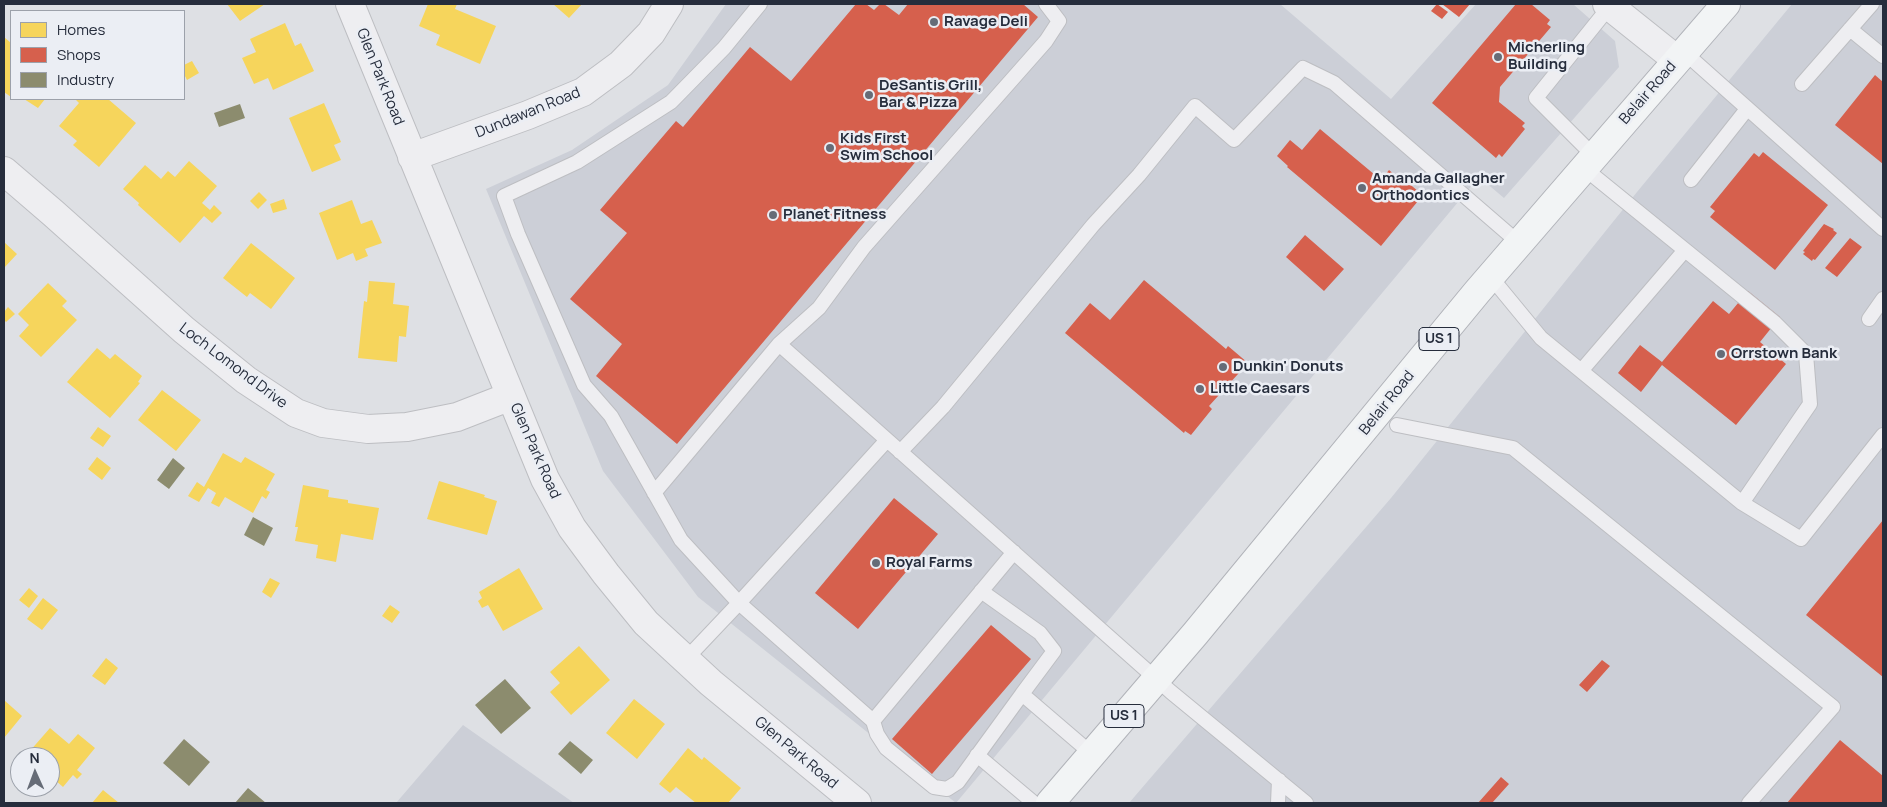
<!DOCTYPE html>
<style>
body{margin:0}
#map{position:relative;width:1887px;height:807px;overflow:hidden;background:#dee0e4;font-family:Manrope,sans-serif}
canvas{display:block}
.frame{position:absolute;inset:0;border:5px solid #262d3c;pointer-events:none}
.legend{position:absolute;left:10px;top:10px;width:175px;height:90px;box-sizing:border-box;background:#ebeef4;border:1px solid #9ca1aa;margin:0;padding:6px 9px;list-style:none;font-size:15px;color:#262d3c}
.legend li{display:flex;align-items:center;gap:10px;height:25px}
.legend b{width:25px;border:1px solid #9ca1aa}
.north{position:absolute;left:10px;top:747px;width:50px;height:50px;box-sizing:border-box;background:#ebeef4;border:1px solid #9ca1aa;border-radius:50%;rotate:358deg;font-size:14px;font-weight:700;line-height:20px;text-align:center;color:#262d3c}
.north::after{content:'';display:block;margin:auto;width:18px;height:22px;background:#666c77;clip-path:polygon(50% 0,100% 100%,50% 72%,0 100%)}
</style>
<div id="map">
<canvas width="1887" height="807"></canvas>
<div class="frame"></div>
<ul class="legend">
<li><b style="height:14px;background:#f6d55c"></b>Homes</li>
<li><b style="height:14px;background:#d6604d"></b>Shops</li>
<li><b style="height:14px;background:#8c8c6e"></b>Industry</li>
</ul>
<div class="north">N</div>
</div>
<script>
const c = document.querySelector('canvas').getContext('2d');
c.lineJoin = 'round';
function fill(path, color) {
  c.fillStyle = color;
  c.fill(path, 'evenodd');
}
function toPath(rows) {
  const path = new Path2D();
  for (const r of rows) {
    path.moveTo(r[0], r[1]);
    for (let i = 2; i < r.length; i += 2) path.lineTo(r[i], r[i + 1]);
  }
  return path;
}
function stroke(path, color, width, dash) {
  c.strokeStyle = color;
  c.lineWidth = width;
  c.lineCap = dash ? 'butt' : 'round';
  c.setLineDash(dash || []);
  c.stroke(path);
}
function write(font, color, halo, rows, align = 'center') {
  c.font = font + ' Manrope,sans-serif';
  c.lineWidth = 5;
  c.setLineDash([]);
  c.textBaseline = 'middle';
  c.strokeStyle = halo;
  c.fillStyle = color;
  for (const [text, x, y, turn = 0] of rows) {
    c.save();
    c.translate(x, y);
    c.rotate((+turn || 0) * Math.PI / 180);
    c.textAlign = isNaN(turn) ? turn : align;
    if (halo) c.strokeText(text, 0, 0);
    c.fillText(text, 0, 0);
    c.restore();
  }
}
fill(toPath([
 [726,4,1280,4,1391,99,1476,4,1573,4,1615,41,1619,67,1504,198,1479,177,956,803,698,597,603,471,486,189,572,150,668,85],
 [1792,4,1883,4,1882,384,1883,385,1883,803,1129,803,1391,498,1637,192],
 [463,725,574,803,396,803]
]), '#cccfd7');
fill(toPath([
 [227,4,265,4,240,21],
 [428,4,457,4,455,9,496,26,480,64,436,45,440,35,419,26],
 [553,4,582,4,569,18],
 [285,23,295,46,301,43,314,71,273,90,268,78,254,84,242,58,256,52,250,39],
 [4,37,11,43,11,97,4,92],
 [192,61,199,73,187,80,184,74,184,65],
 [24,99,45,99,38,108],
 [75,99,108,99,136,123,99,167,73,145,77,141,59,126,79,103],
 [324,103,341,142,334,145,341,160,312,172,289,118],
 [189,161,217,186,202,203,210,210,214,205,222,213,212,223,204,216,180,243,138,205,139,203,123,189,145,165,161,179,168,171,175,177],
 [259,192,267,200,258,209,250,201],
 [284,199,287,209,273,213,270,204],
 [352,200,361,224,372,220,382,243,365,249,368,256,356,261,353,253,337,260,319,213],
 [4,242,17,254,4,268],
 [251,243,295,278,271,309,250,293,247,297,223,278],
 [369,281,395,283,393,304,409,306,406,337,399,336,397,362,358,358,364,301,367,302],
 [48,283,67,301,62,306,77,320,41,357,19,336,29,325,18,314],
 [8,307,15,314,6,322,4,320,4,312],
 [97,348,110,359,115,354,142,376,138,382,140,383,110,418,67,382],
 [162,390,201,420,176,451,138,420],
 [98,427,111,436,103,447,90,438],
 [223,453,241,463,245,457,275,474,266,490,270,492,266,499,262,496,253,513,225,497,219,507,211,503,216,493,208,488,199,502,188,496,197,482,204,487],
 [97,457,111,468,102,480,88,469],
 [439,481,485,495,484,497,497,501,487,535,427,519],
 [303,485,329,490,328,497,348,500,348,503,379,508,373,540,341,534,336,562,316,558,318,545,295,541,298,527,295,527],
 [519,568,543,609,503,631,488,605,482,608,478,601,482,598,479,592],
 [270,578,280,583,271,598,262,592],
 [29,588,38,596,29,608,19,600],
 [43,598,58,610,42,630,27,619],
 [390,605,400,612,392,623,382,616],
 [579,646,610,680,571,715,550,692,560,683,550,672],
 [106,658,118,668,105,685,92,676],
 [634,699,665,724,637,759,606,733],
 [4,700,22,716,4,738],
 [50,728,69,744,78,734,95,748,77,770,82,774,77,779,73,775,63,787,55,780,47,791,42,787,50,787,50,757,22,757,27,751,29,752],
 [688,748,702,760,704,757,741,788,728,803,696,803,676,787,670,793,659,784],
 [103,790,119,803,92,803]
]), '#f6d55c');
fill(toPath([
 [856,4,866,4,874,10,880,4,884,4,899,15,908,4,1023,4,1038,17,677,444,596,376,622,344,570,299,627,233,600,210,676,121,683,127,750,47,791,81],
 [1437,4,1448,12,1442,19,1431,11],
 [1442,4,1470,4,1459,17],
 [1516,4,1531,4,1550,20,1547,24,1551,27,1500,87,1499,102,1525,123,1522,126,1525,129,1502,157,1499,154,1496,158,1432,103],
 [1875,75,1883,82,1883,164,1835,125],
 [1320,129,1381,180,1389,170,1404,183,1406,181,1419,192,1418,201,1381,246,1287,167,1288,166,1277,156,1290,140,1302,150],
 [1763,152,1828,205,1775,270,1710,217,1715,211,1710,207,1754,153,1759,157],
 [1824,224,1834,229,1833,230,1837,233,1815,260,1813,259,1812,261,1803,254,1805,252,1803,251],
 [1305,235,1344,269,1324,291,1286,257],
 [1850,238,1862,247,1837,277,1825,268],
 [1144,280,1226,349,1228,346,1248,363,1209,406,1212,409,1191,435,1185,431,1184,433,1065,333,1090,303,1110,320],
 [1748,291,1780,317,1760,342,1786,364,1736,425,1662,365,1641,392,1618,373,1640,345,1662,362,1713,301,1729,314],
 [894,498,938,534,858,629,815,593],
 [1883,520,1883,677,1806,615],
 [991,625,1031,659,932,774,892,739],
 [1602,660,1610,666,1587,692,1579,685],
 [1840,740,1883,776,1883,803,1787,803],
 [1501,777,1509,784,1492,803,1478,803]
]), '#d6604d');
fill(toPath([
 [240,104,245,118,219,127,214,113],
 [173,458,185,468,169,489,157,480],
 [253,517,273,528,264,546,244,535],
 [505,679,531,708,501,734,475,705],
 [184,739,210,762,189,786,163,763],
 [570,741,593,760,581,774,558,754],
 [248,788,266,803,235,803]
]), '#8c8c6e');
const lane = toPath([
 [760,4,724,48,671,102,577,162,504,196,518,234,584,385,611,416,681,540,739,603,887,440],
 [1850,29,1883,56],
 [1684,52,1883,229],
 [1802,84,1872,4],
 [1594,156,1536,98,1610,6],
 [1584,168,1775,323,1806,354,1810,404,1742,503],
 [1691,180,1747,109],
 [1490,276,1541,338,1742,503,1801,539,1883,435],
 [1869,319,1883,299],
 [779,344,1171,692,1306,803],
 [1581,371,1685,250],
 [1397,425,1513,448,1833,707,1749,803],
 [900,452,943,407,1093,225,1139,175,1195,106,1234,140,1303,68,1334,83,1519,243],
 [654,493,779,344,819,308,864,247,1046,41,1059,21,1046,4],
 [981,591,1040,633,1054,651,1022,694,1092,754],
 [686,659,739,603,873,721,1014,552],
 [873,721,877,734,886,748,934,787,947,789,958,782,1022,694],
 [977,755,1034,803],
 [1278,803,1279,780]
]);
const street = toPath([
 [350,4,545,479,572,528,606,574,646,623,711,683,857,803],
 [1607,4,1677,60],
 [412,157,528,115,583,92,621,64,651,33,669,4],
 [4,171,53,213,184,330,246,380,296,413,323,423,368,429,407,427,457,417,511,396]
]);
const highway = toPath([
 [1050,803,1195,634,1477,292,1726,4]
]);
stroke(lane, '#bdbec2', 16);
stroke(street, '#bdbec2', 30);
stroke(highway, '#b1b3b9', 30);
stroke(lane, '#eeeef1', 14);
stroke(street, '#eeeef1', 28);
stroke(highway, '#f2f4f5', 28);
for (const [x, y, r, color] of [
 [934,22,5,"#666c77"],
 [1498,57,5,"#666c77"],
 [869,95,5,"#666c77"],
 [830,148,5,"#666c77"],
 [1362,188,5,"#666c77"],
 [773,215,5,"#666c77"],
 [1721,354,5,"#666c77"],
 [1223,367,5,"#666c77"],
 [1200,389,5,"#666c77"],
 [876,563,5,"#666c77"]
]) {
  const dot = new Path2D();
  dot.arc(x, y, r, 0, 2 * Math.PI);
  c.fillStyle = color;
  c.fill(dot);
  stroke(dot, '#ebeef4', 2);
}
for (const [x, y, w] of [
 [1439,339,40],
 [1124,716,40]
]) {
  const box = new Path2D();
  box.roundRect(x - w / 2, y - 11.5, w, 23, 4);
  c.fillStyle = '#ebeef4';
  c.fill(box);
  stroke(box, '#262d3c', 1);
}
write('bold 14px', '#262d3c', null, [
 ["US 1",1439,339],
 ["US 1",1124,716]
]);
write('bold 15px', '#262d3c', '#ebeef4', [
 ["Ravage Deli",944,22],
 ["Micherling",1508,48],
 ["Building",1508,65],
 ["DeSantis Grill,",879,86],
 ["Bar & Pizza",879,103],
 ["Kids First",840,139],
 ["Swim School",840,156],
 ["Amanda Gallagher",1372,179],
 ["Orthodontics",1372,196],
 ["Planet Fitness",783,215],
 ["Orrstown Bank",1731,354],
 ["Dunkin' Donuts",1233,367],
 ["Little Caesars",1210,389],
 ["Royal Farms",886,563]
], 'left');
write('15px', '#262d3c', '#ebeef4', [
 ["Glen Park Road",380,77,68],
 ["Belair Road",1648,93,-49],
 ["Dundawan Road",528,113,-22],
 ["Loch Lomond Drive",233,366,37],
 ["Belair Road",1387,403,-51],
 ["Glen Park Road",535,451,66],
 ["Glen Park Road",796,753,40]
]);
</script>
